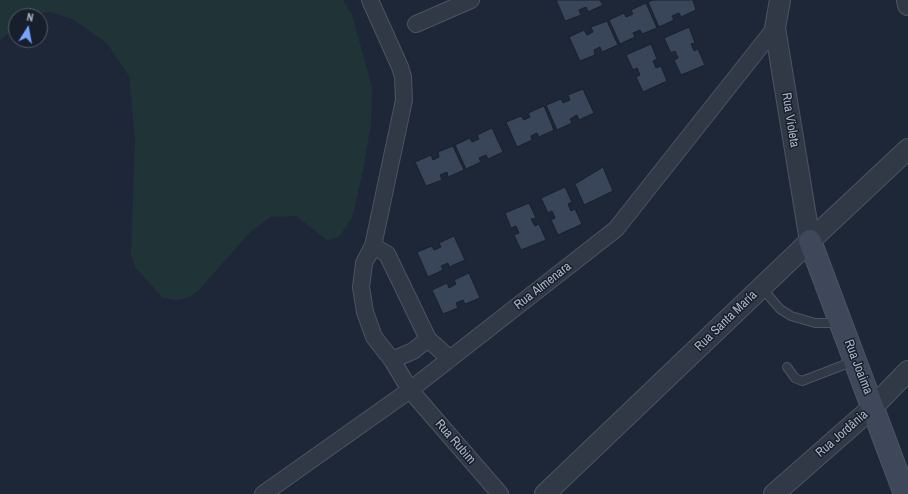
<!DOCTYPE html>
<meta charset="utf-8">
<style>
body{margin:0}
#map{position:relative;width:908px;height:494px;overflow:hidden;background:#1e2737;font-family:"Archivo Narrow",sans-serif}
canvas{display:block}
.north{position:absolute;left:8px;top:8px;width:40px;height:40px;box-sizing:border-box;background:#171f2c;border:1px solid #525b69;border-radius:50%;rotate:11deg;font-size:11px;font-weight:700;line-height:16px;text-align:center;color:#abb4c5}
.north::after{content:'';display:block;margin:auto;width:14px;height:18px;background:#76a5ff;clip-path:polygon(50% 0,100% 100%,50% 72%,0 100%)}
</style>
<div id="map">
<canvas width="908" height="494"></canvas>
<div class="north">N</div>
</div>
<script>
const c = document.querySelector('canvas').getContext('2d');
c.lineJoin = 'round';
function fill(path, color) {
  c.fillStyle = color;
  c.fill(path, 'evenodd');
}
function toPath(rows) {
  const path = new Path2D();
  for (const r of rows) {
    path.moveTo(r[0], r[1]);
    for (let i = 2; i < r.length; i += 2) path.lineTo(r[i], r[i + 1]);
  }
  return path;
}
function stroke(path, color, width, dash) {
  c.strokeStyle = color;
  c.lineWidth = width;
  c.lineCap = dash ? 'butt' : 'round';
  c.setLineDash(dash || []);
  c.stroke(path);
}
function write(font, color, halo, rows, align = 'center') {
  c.font = font + ' "Archivo Narrow",sans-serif';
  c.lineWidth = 3;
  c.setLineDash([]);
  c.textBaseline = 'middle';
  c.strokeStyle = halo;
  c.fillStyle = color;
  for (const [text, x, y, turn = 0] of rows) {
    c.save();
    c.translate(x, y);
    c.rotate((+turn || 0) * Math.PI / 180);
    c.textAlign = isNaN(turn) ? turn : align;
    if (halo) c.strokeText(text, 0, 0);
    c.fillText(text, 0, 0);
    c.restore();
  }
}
fill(toPath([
 [0,0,343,0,352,15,372,87,371,124,363,170,352,218,339,237,327,240,296,216,271,217,250,232,199,290,188,298,176,300,163,298,135,267,131,254,135,139,129,76,107,43,74,20,51,12,38,13,33,16,16,16,16,27,0,40]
]), '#203438');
const building = toPath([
 [556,0,600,0,603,5,588,12,586,7,579,10,581,15,565,21,556,0],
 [653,0,693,0,696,10,681,17,679,13,672,16,674,20,659,27,648,2,653,0],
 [646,3,657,28,642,34,640,30,633,33,635,37,620,44,609,20,624,13,626,17,633,14,631,10,646,3],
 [607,21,618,45,602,52,600,47,594,50,595,55,580,61,569,37,584,30,587,35,593,32,591,27,607,21],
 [689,27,695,43,691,44,694,51,698,49,705,65,681,75,674,60,678,58,675,51,671,53,664,38,689,27],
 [651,44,657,59,653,61,656,68,661,66,667,81,643,92,636,77,640,75,637,68,633,70,626,55,651,44],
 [583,89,594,113,579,120,577,115,570,119,572,123,557,130,546,105,561,99,563,103,570,100,568,95,583,89],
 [544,106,554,130,539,137,537,133,531,136,532,140,517,147,506,122,521,116,524,120,530,117,528,113,544,106],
 [492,128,503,152,488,159,486,155,479,158,481,162,466,169,455,145,470,138,472,142,479,139,477,135,492,128],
 [453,146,464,170,448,177,447,172,440,175,442,180,426,186,415,162,431,155,433,160,439,157,438,152,453,146],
 [603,167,613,191,584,205,575,184,603,167],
 [565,187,572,202,568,204,571,211,575,209,582,224,558,235,551,220,555,218,552,211,548,213,541,198,565,187],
 [529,203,536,218,531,219,535,226,539,224,546,240,521,250,514,235,519,233,516,226,511,228,505,213,529,203],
 [454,236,465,260,449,267,448,263,441,266,443,270,428,277,417,252,432,246,434,250,441,247,439,243,454,236],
 [469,273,480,298,465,304,463,300,456,303,458,308,443,314,432,290,447,283,449,288,456,284,454,280,469,273]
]);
fill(building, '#394558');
stroke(building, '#19212e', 1);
const service = toPath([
 [762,288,780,309,791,316,815,323,839,323],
 [787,367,795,378,802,381,854,361]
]);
const minor = toPath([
 [370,0,400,67,403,77,404,100,373,246,364,263,361,287,365,312,374,337,392,360,410,390,500,494],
 [416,24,471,0],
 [373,246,387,254,428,339,450,359],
 [392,360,413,351,428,339],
 [263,494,410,390,616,229,775,28]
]);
const tertiary = toPath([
 [780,0,775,28,810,241],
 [907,0,908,5],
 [545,494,810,241,908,149],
 [774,494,873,407,908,371]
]);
const secondary = toPath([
 [810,241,905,494]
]);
stroke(service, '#4c5463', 10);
stroke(minor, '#4c5463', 18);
stroke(tertiary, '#4c5463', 22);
stroke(secondary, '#4c5463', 24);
stroke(service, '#313947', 8);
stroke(minor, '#313947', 16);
stroke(tertiary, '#313947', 20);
stroke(secondary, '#3f485b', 22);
write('13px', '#abb4c5', '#171f2c', [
 ["Rua Violeta",790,120,81],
 ["Rua Almenara",543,286,-38],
 ["Rua Santa María",726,321,-44],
 ["Rua Joaima",858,367,69],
 ["Rua Jordânia",842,434,-41],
 ["Rua Rubim",455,442,49]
]);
</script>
